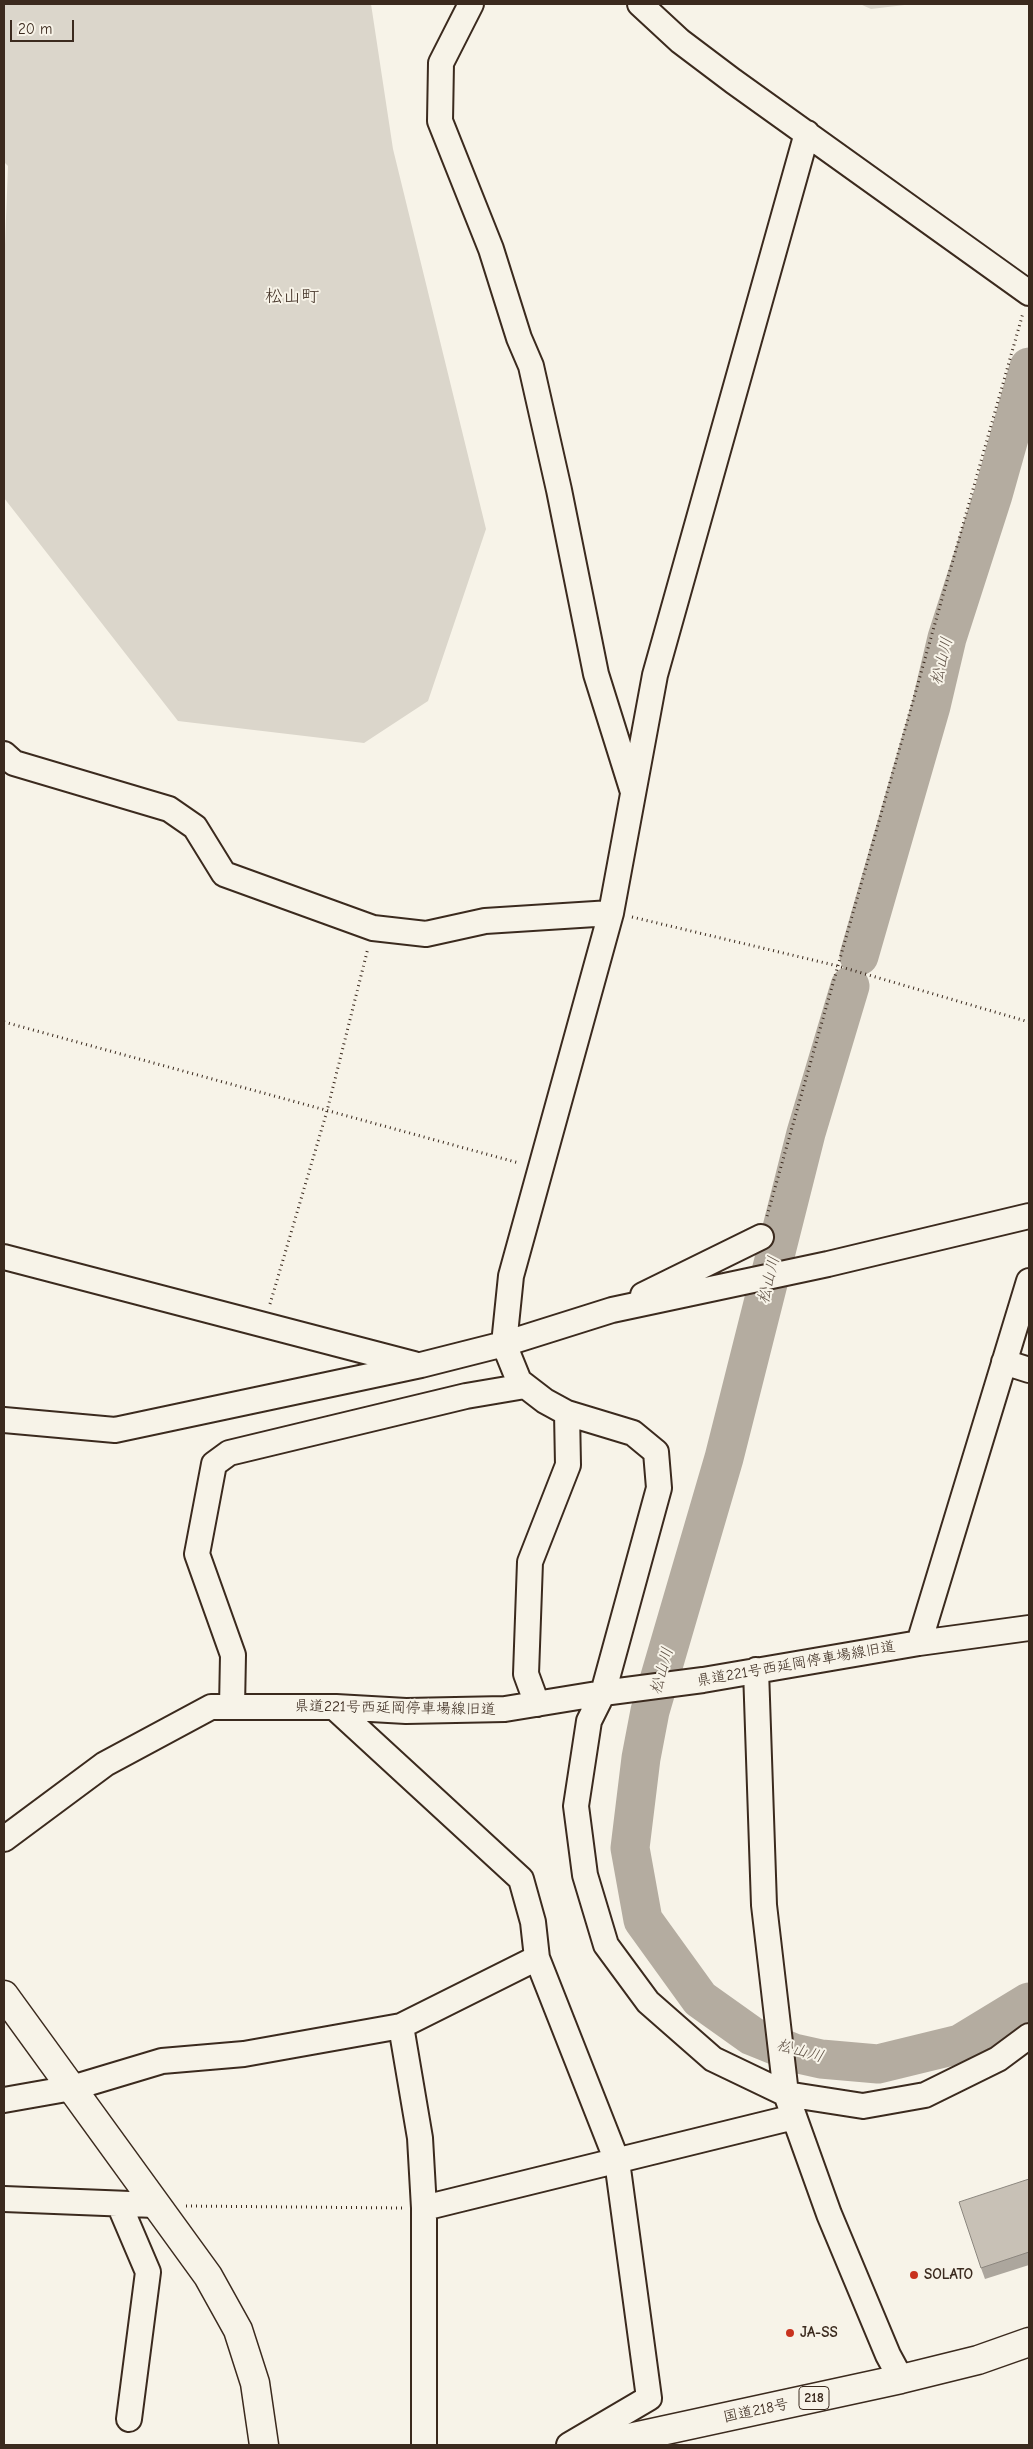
<!DOCTYPE html>
<meta charset="utf-8">
<style>
body{margin:0}
#map{position:relative;width:1033px;height:2449px;overflow:hidden;background:#f7f3e8;font-family:"Comic Neue",sans-serif}
canvas{display:block}
.frame{position:absolute;inset:0;border:5px solid #3b2a1e;pointer-events:none}
.scale{position:absolute;left:10px;top:20px;width:64px;height:22px;box-sizing:border-box;border:2px solid #3b2a1e;border-top:0;padding-left:6px;font-size:15px;line-height:18px;white-space:nowrap;color:#3b2a1e;-webkit-text-stroke:4px #f7f3e8;paint-order:stroke}
</style>
<div id="map">
<canvas width="1033" height="2449"></canvas>
<div class="frame"></div>
<div class="scale">20 m</div>
</div>
<script>
const c = document.querySelector('canvas').getContext('2d');
c.lineJoin = 'round';
function fill(path, color) {
  c.fillStyle = color;
  c.fill(path, 'evenodd');
}
function toPath(rows) {
  const path = new Path2D();
  for (const r of rows) {
    path.moveTo(r[0], r[1]);
    for (let i = 2; i < r.length; i += 2) path.lineTo(r[i], r[i + 1]);
  }
  return path;
}
function stroke(path, color, width, dash) {
  c.strokeStyle = color;
  c.lineWidth = width;
  c.lineCap = dash ? 'butt' : 'round';
  c.setLineDash(dash || []);
  c.stroke(path);
}
function write(font, color, halo, rows, align = 'center') {
  c.font = font + ' "Comic Neue","Klee One",sans-serif';
  c.lineWidth = 4;
  c.setLineDash([]);
  c.textBaseline = 'middle';
  c.strokeStyle = halo;
  c.fillStyle = color;
  for (const [text, x, y, turn = 0] of rows) {
    c.save();
    c.translate(x, y);
    c.rotate((+turn || 0) * Math.PI / 180);
    c.textAlign = isNaN(turn) ? turn : align;
    if (halo) c.strokeText(text, 0, 0);
    c.fillText(text, 0, 0);
    c.restore();
  }
}
fill(toPath([
 [4,4,371,4,393,149,486,529,428,701,364,743,178,721,4,498,4,271,8,166,4,162],
 [860,4,913,4,871,9]
]), '#dbd6cb');
stroke(toPath([
 [859,956,931,706,947,638,993,495,1029,367],
 [850,986,806,1133,724,1458,650,1711,641,1758,630,1848,643,1920,700,1999,752,2036,794,2053,821,2059,878,2064,960,2044,1029,2002]
]), '#b4aca0', 39);
const minor = toPath([
 [471,4,441,63,440,121,491,249,519,338,531,366,559,490,596,674,632,789],
 [640,4,680,41,733,81,1029,293],
 [4,754,14,763,169,809,195,827,224,874,373,928,426,934,485,921,611,913],
 [4,1257,414,1364],
 [643,1295,761,1237],
 [1004,1362,1029,1370],
 [567,1413,633,1433,656,1452,659,1488,603,1693,589,1721,576,1806,585,1875,606,1945,648,2002,713,2059,786,2094,863,2106,925,2095,998,2059,1029,2036],
 [4,1420,115,1430,421,1365,504,1344,612,1310,828,1264,1029,1216],
 [919,1643,1029,1281],
 [756,1670,764,1905,786,2094,829,2214,888,2355,901,2379],
 [537,1704,526,1674,530,1562,568,1465,567,1413,545,1401,519,1381,504,1344,511,1276,611,913,655,675,807,133],
 [232,1707,233,1655,197,1554,214,1464,229,1453,466,1396,525,1386],
 [4,1839,105,1764,211,1707,336,1707,406,1711,505,1709,603,1693,703,1680,919,1643,1029,1628],
 [537,1958,617,2161,649,2398,569,2445],
 [401,2026,420,2138,424,2208,424,2445],
 [4,2100,72,2088,162,2061,244,2054,401,2026,537,1958,533,1922,521,1879,334,1707],
 [4,2199,155,2205],
 [119,2204,148,2272,129,2419],
 [424,2208,794,2117]
]);
const tertiary = toPath([
 [4,1995,208,2276,238,2330,255,2383,264,2445]
]);
const trunk = toPath([
 [597,2445,901,2379,978,2360,1029,2342]
]);
stroke(minor, '#3b2a1e', 28);
stroke(tertiary, '#3b2a1e', 31);
stroke(trunk, '#3b2a1e', 31);
stroke(toPath([
 [632,917,838,966,1029,1022],
 [4,1022,519,1163],
 [767,1216,1023,313],
 [270,1304,327,1111,368,948],
 [186,2206,402,2208]
]), '#3b2a1e', 3, [1, 4]);
stroke(minor, '#f7f3e8', 24);
stroke(tertiary, '#f7f3e8', 28);
stroke(trunk, '#f7f3e8', 28);
fill(toPath([
 [1029,2179,1029,2265,985,2279,981,2268]
]), '#aca69d');
const building = toPath([
 [1029,2179,1029,2252,981,2268,959,2202,1029,2179]
]);
fill(building, '#c8c1b6');
stroke(building, '#8c877f', 1);
for (const [x, y, r, color] of [
 [914,2275,5,"#c8321e"],
 [790,2333,5,"#c8321e"]
]) {
  const dot = new Path2D();
  dot.arc(x, y, r, 0, 2 * Math.PI);
  c.fillStyle = color;
  c.fill(dot);
  stroke(dot, '#f7f3e8', 2);
}
for (const [x, y, w] of [
 [814,2398,30]
]) {
  const box = new Path2D();
  box.roundRect(x - w / 2, y - 11.5, w, 23, 4);
  c.fillStyle = '#f7f3e8';
  c.fill(box);
  stroke(box, '#3b2a1e', 1);
}
write('bold 14px', '#3b2a1e', null, [
 ["218",814,2398]
]);
write('15px', '#3b2a1e', '#f7f3e8', [
 ["県道221号西延岡停車場線旧道",796,1664,-10],
 ["県道221号西延岡停車場線旧道",395,1708,1],
 ["国道218号",756,2411,-12]
]);
write('bold 15px', '#3b2a1e', '#f7f3e8', [
 ["SOLATO",924,2275],
 ["JA-SS",800,2333]
], 'left');
write('italic 16px', '#5f5145', '#f7f3e8', [
 ["松山川",942,661,-76],
 ["松山川",769,1280,-76],
 ["松山川",662,1671,-74],
 ["松山川",800,2051,16]
]);
write('18px', '#3b2a1e', '#f7f3e8', [
 ["松山町",292,297]
]);
</script>
